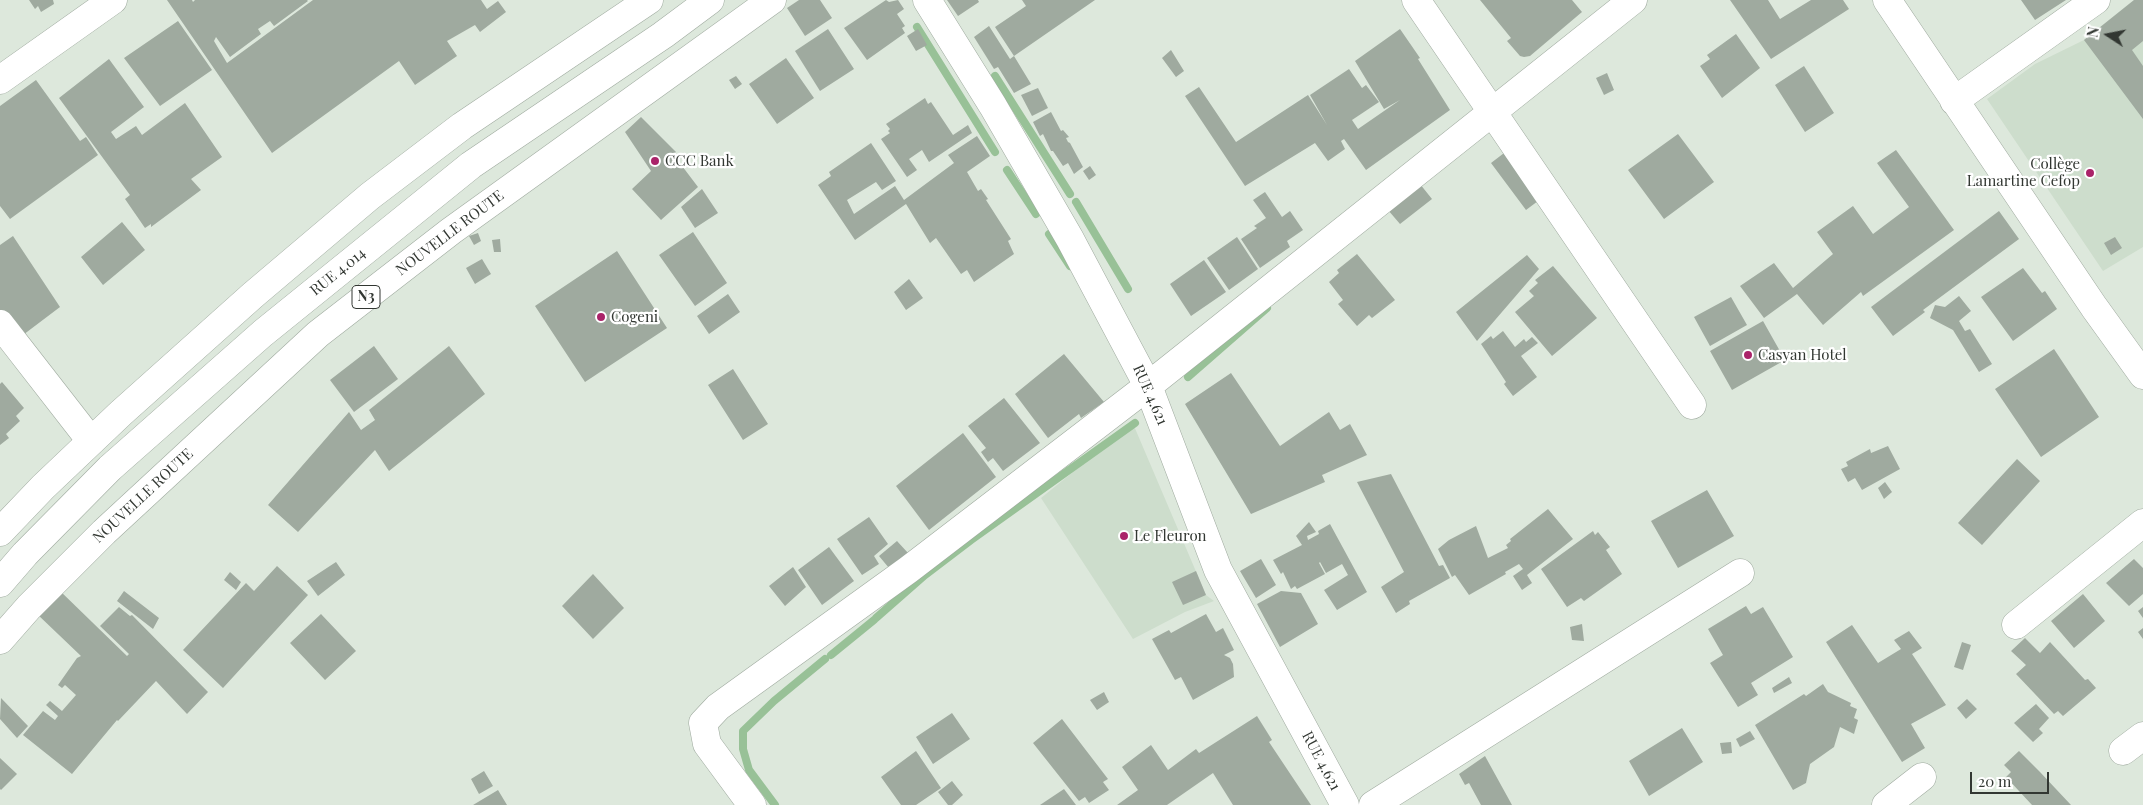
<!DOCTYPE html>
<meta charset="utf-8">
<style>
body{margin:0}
#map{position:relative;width:2143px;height:805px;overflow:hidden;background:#dde8dc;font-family:"Playfair Display",serif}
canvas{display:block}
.north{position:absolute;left:2083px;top:10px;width:50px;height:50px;-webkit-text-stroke:4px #fff;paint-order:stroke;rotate:281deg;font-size:14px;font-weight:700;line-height:20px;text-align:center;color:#323732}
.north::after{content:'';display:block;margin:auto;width:18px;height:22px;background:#323732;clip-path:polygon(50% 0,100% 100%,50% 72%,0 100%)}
.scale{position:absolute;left:1970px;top:772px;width:79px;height:22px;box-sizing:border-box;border:2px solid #323732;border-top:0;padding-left:6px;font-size:15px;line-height:18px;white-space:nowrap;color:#323732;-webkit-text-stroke:4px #fff;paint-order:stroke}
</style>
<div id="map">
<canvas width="2143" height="805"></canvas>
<div class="north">N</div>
<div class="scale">20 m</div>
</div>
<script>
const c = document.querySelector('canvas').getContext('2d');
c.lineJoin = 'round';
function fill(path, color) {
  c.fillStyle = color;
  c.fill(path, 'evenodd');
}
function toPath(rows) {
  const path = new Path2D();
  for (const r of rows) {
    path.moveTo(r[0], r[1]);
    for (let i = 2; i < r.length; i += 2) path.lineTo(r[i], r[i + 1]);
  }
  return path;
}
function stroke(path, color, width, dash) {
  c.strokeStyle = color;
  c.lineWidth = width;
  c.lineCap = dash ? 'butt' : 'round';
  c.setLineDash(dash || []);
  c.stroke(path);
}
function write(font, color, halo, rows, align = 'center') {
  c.font = font + ' "Playfair Display",serif';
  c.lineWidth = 4.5;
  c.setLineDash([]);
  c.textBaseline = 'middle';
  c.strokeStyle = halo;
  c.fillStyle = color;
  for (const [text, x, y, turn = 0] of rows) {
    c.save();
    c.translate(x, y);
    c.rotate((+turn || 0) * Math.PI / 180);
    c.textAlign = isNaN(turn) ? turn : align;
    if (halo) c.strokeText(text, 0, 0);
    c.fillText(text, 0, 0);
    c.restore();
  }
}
fill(toPath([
 [2134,0,2143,0,2143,247,2103,271,1987,99,2035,64,2084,40],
 [1134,426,1206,595,1214,601,1185,612,1133,639,1041,498,1094,455]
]), '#cdddcc');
stroke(toPath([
 [917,27,995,152],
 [995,76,1070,194],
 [1007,170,1036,214],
 [1076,202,1128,289],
 [1049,234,1070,266],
 [1188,377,1267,308],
 [876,618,925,575,971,540,1135,423],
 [831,655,874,620],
 [775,805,749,770,743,749,743,731,774,701,825,659]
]), '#98c197', 8);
fill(toPath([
 [29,0,53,0,54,4,41,12,38,6,35,9],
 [167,0,192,0,193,2,195,0,307,0,308,1,274,26,270,21,258,29,261,34,230,57,216,37,214,41,227,63,313,0,481,0,487,9,498,1,506,12,480,32,475,25,447,41,457,56,415,85,399,61,272,153],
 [799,0,820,0,832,18,805,36,787,8],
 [886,0,889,2,898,0,904,9,897,14,905,26,902,28,905,33,867,60,844,28],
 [947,0,978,0,979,2,958,16],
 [1022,0,1095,0,1014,56,995,27,1026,6],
 [1480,0,1572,0,1582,12,1530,56,1524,57,1520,56,1507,41,1511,38],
 [1730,0,1768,0,1780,19,1811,0,1843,0,1849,9,1771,59],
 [2021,0,2066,0,2035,20],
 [2134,0,2143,0,2143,41,2132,50,2143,66,2143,119,2084,40],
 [178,21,212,70,160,106,124,58],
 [989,26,1010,59,1014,56,1031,84,1014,93,998,67,994,69,974,37],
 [828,29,854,69,820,91,795,51],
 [918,29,927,45,916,51,907,36],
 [1400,29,1420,58,1418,59,1450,110,1366,170,1344,139,1341,141,1345,149,1328,161,1315,143,1245,186,1185,96,1199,87,1236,142,1308,95,1327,125,1310,95,1349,69,1362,88,1366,85,1379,102,1352,120,1358,129,1400,100,1384,109,1355,61],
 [1736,34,1760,68,1722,98,1700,66,1710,59,1707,55],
 [1171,50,1184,71,1176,77,1162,58],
 [786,58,814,98,777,124,749,84],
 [109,59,144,107,111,132,116,139,136,126,142,135,185,103,222,157,191,179,201,190,151,227,151,224,145,228,125,199,130,195,59,98],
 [1804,66,1834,113,1805,132,1775,85],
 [1607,73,1614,90,1604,95,1596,78],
 [736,76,742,84,735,89,729,80],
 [36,80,80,141,86,137,98,155,10,219,0,206,0,106],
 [1038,88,1048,108,1032,116,1021,95],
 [925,98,928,104,931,102,953,135,968,125,972,133,929,162,922,150,909,159,917,170,907,177,881,139,890,133,888,131,890,129,886,124],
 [1051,112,1061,131,1063,130,1069,137,1066,138,1068,142,1070,143,1083,167,1074,174,1068,163,1063,166,1053,151,1051,151,1043,134,1040,136,1033,122],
 [641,117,676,152,673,154,698,187,661,220,632,189,651,171,625,132],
 [1678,134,1714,182,1664,219,1628,170],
 [977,136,990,156,967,172,978,191,981,189,988,199,986,200,1011,239,1008,241,1014,254,974,282,967,270,961,274,936,238,930,243,906,204,855,240,818,185,831,176,829,172,871,143,896,181,882,190,876,182,847,200,854,214,895,186,904,200,954,163,948,155],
 [1508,150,1542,198,1526,210,1491,163],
 [1896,150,1954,230,1863,296,1861,292,1823,325,1797,294,1764,318,1740,286,1774,263,1793,288,1833,254,1817,232,1853,206,1873,234,1909,207,1877,163],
 [1090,166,1096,175,1089,180,1083,171],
 [1420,184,1432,199,1400,224,1388,210],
 [702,189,718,213,695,228,681,207],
 [1265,192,1282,217,1290,211,1303,230,1287,241,1290,247,1260,268,1241,239,1257,228,1254,226,1266,218,1253,200],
 [1999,211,2019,239,1923,310,1925,312,1893,336,1871,307],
 [122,222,145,250,103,285,81,257],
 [693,232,727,283,695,306,659,255],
 [478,233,481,241,474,245,469,236],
 [13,236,60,307,19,338,0,310,0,245],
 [1237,237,1258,269,1229,290,1207,258],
 [2115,237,2122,248,2111,255,2104,243],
 [500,239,501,252,494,252,492,240],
 [617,251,667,328,585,382,535,306],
 [1357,254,1395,300,1372,318,1369,315,1357,326,1338,304,1343,300,1329,282,1339,273,1337,270],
 [1527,255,1539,269,1477,341,1456,312],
 [482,259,491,274,475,284,466,268],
 [1204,260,1226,292,1191,316,1170,284],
 [1553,266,1597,318,1552,356,1515,312,1534,296,1529,291,1538,283,1535,280],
 [2023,268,2042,293,2045,291,2057,309,2013,341,1981,297],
 [909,279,923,298,906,310,894,292],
 [728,294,740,312,709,334,697,316],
 [1959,296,1971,311,1959,321,1965,331,1970,329,1992,364,1979,372,1953,330,1930,318,1935,305,1945,307],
 [1731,297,1747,325,1710,346,1694,317],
 [1763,321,1785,360,1732,390,1710,351],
 [1503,331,1515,347,1524,339,1526,342,1532,337,1538,343,1521,356,1537,377,1513,396,1504,384,1506,382,1481,344,1491,336,1493,339],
 [374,346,398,379,354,412,330,380],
 [449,346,485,394,389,471,375,450,298,532,268,505,349,412,361,430,375,420,369,410],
 [2054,349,2099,417,2041,457,1995,389],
 [1064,354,1104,402,1081,418,1079,414,1048,438,1015,394],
 [733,369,768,424,743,440,708,385],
 [1231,373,1280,446,1329,412,1340,430,1350,424,1367,455,1322,475,1325,482,1251,514,1185,404],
 [2,382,24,408,16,416,20,421,6,434,9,438,0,445,0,384],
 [1004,398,1040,443,1003,471,993,458,988,462,981,452,986,448,968,426],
 [963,433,996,477,929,530,896,486],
 [1888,446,1900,469,1862,490,1855,478,1848,482,1841,469,1848,466,1846,462,1870,449,1871,453],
 [2017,459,2040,481,1982,545,1958,523],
 [1391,474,1439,566,1443,565,1450,578,1409,601,1410,604,1396,613,1381,587,1404,572,1357,482],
 [1885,482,1892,492,1884,499,1878,488],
 [1707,490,1734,536,1678,568,1651,521],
 [1548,509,1573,539,1527,575,1532,583,1522,590,1513,576,1523,569,1519,564,1505,572,1506,574,1469,595,1455,575,1452,577,1438,549,1449,540,1476,526,1488,558,1508,548,1506,545,1511,541,1510,539],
 [869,517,888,544,874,556,879,564,862,575,837,539],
 [1309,522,1316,532,1307,536,1308,540,1319,534,1318,531,1330,524,1367,592,1337,610,1324,590,1348,575,1342,564,1326,573,1320,562,1319,563,1325,574,1297,589,1295,586,1291,589,1283,572,1281,574,1273,560,1302,545,1296,536],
 [1593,531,1595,535,1598,532,1610,547,1606,550,1622,574,1584,601,1581,598,1567,607,1541,569],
 [897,541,908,553,889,568,879,556],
 [829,547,854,581,822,605,798,570],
 [1261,559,1276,585,1256,598,1240,571],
 [2134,559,2143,568,2143,594,2129,606,2106,583],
 [336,562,345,575,318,596,307,581],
 [277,566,308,595,223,688,183,650,246,583,254,591],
 [793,567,806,587,785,606,769,586],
 [1196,571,1206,595,1183,605,1172,582],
 [230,572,241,582,236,590,224,580],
 [593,574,624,608,593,639,562,606],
 [57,588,127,656,129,654,100,626,119,607,130,616,132,615,208,692,187,714,156,681,118,721,117,720,72,774,23,735,43,711,55,720,58,716,46,705,50,701,62,711,76,695,65,685,62,688,58,685,77,658,81,656,36,613],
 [124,591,159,618,153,629,117,601],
 [1281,591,1301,593,1318,624,1280,647,1257,604],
 [2083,594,2105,621,2074,648,2051,621],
 [1746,606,1751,614,1763,607,1793,657,1751,683,1758,695,1738,707,1710,663,1723,655,1708,629],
 [2143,607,2143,618,2138,611],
 [321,614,356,651,325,680,290,643],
 [1206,614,1216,632,1223,628,1234,650,1224,655,1230,658,1233,664,1234,677,1193,700,1181,677,1175,680,1152,639,1169,630,1171,633],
 [1582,624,1584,641,1572,640,1570,627],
 [1852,625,1878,663,1901,649,1894,640,1909,631,1922,648,1912,654,1946,705,1911,724,1925,748,1902,762,1826,642],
 [2143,628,2143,639,2138,632],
 [2025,638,2040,653,2050,642,2085,680,2088,679,2096,688,2063,716,2058,711,2054,714,2016,674,2026,665,2011,651],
 [1962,642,1971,645,1963,670,1954,667],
 [1789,677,1792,683,1774,693,1772,688],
 [1823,684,1828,692,1851,703,1850,706,1857,709,1854,718,1858,720,1854,734,1840,727,1834,747,1810,764,1806,783,1793,790,1755,725,1804,694,1806,696],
 [1104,692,1109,702,1097,710,1090,700],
 [1,698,28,726,17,738,0,719],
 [1967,699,1977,709,1966,719,1957,708],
 [2036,704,2049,718,2039,729,2043,733,2033,742,2014,723],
 [952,713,970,739,933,764,916,737],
 [1257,716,1272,740,1269,742,1311,805,1233,805,1213,773,1167,805,1117,805,1138,790,1122,767,1151,745,1168,770,1196,749,1199,753],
 [1062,719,1108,779,1103,782,1109,790,1089,803,1085,797,1079,801,1033,743],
 [1682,728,1703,762,1649,796,1629,761],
 [1750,731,1755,739,1740,747,1736,739],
 [1731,742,1732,753,1722,754,1720,743],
 [916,751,941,788,916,805,901,805,881,777],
 [2019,751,2040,772,2071,805,2032,805,2006,777,2011,772,2004,765],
 [1485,756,1512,805,1481,805,1469,783,1465,785,1459,774],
 [0,758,17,774,1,790,0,789],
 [484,771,493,786,479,794,471,779],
 [952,781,963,795,952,805,948,805,938,792],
 [1064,789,1076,805,1040,805],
 [498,790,507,805,473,805]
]), '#9faa9f');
const minor = toPath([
 [927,0,993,106,1070,239,1148,386,1218,570,1345,805],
 [1416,0,1692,405],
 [1887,0,2094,307,2143,375],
 [0,80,113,0],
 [1954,101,2096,0],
 [0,324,91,441],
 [2016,625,2143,523],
 [2123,751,2143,736],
 [752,805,707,744,703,723,718,707,908,570,1148,386,1633,0],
 [1373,805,1740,573],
 [1886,805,1922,777]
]);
const highway = toPath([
 [0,532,43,487,121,413,253,295,370,196,462,126,649,0],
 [0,583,25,554,110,468,263,333,471,165,663,35,710,0],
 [0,640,29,607,104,532,318,334,451,231,772,0]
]);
stroke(minor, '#9faa9f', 29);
stroke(highway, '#9faa9f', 29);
stroke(minor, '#fff', 28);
stroke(highway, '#fff', 28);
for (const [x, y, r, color] of [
 [655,161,5,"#aa2369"],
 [2090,173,5,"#aa2369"],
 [601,317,5,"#aa2369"],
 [1748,355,5,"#aa2369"],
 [1124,536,5,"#aa2369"]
]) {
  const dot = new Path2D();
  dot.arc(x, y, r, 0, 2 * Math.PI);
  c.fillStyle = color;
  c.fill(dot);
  stroke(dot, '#fff', 2);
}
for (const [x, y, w] of [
 [366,297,28]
]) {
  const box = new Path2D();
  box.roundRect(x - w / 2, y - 11.5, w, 23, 4);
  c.fillStyle = '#fff';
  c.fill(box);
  stroke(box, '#323732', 1);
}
write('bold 14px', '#323732', null, [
 ["N3",366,297]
]);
write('15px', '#323732', '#fff', [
 ["CCC Bank",665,161],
 ["Collège",2080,164,"right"],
 ["Lamartine Cefop",2080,181,"right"],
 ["Cogeni",611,317],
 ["Casyan Hotel",1758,355],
 ["Le Fleuron",1134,536]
], 'left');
write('15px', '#323732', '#fff', [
 ["NOUVELLE ROUTE",450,233,-37],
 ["RUE 4.014",338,272,-39],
 ["RUE 4.621",1150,395,66],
 ["NOUVELLE ROUTE",143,496,-43],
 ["RUE 4.621",1321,761,62]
]);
</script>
